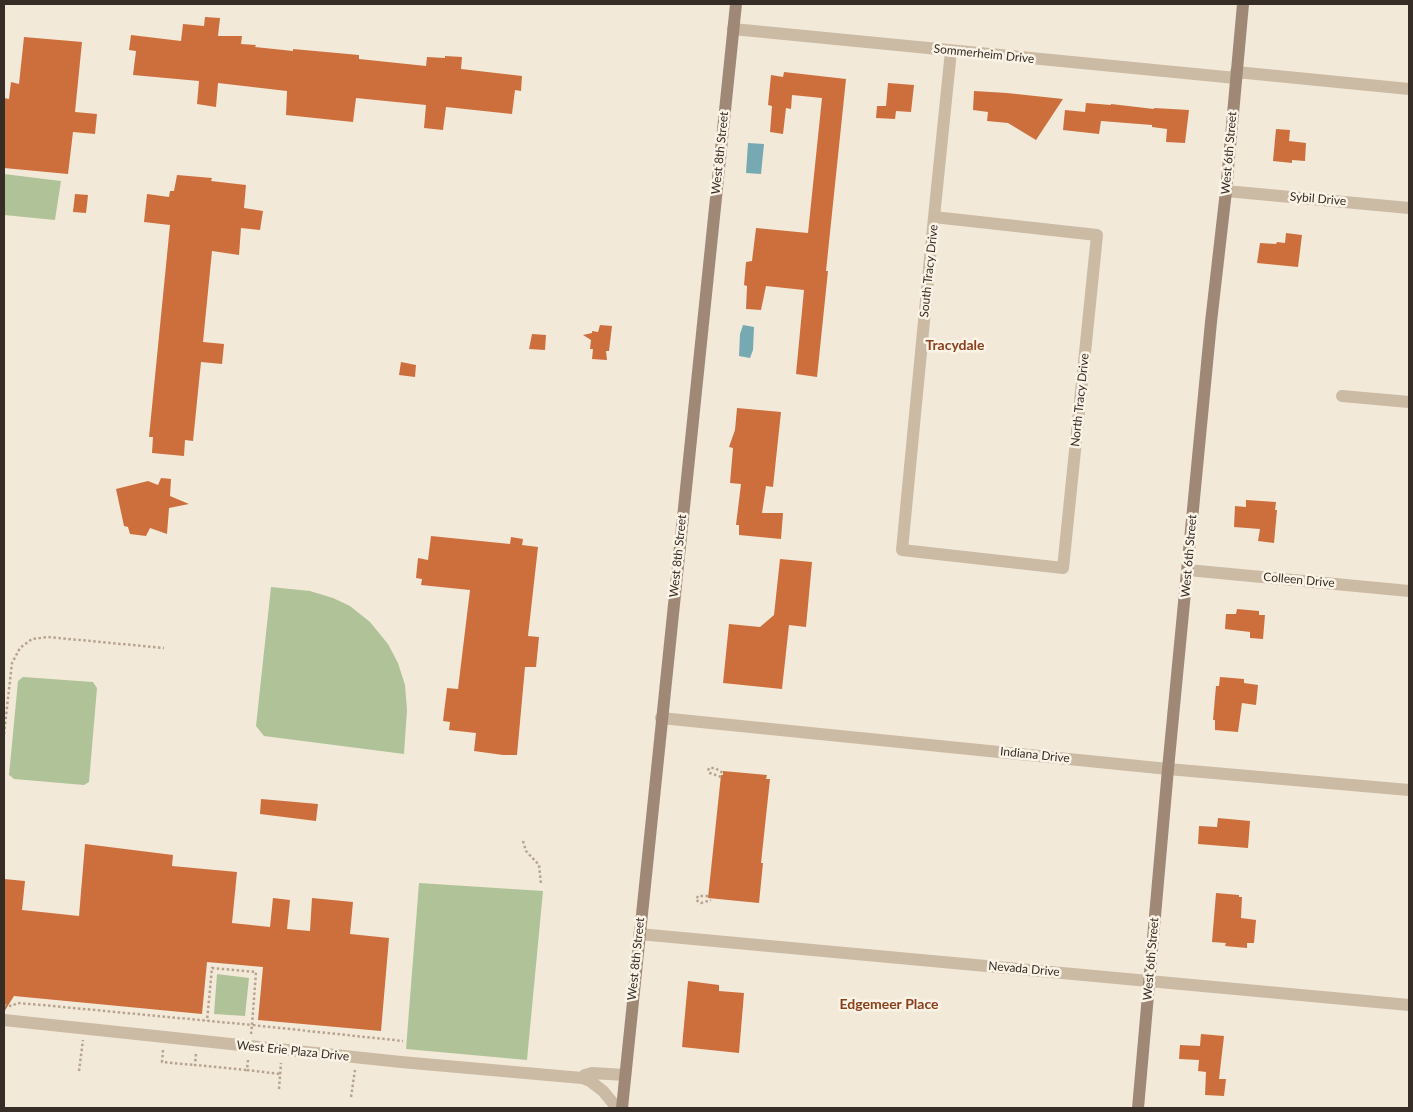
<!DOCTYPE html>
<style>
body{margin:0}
#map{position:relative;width:1413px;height:1112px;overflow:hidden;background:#f3e9d9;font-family:Lato,sans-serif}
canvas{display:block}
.frame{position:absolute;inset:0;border:5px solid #362d26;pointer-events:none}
</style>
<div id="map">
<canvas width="1413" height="1112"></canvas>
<div class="frame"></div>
</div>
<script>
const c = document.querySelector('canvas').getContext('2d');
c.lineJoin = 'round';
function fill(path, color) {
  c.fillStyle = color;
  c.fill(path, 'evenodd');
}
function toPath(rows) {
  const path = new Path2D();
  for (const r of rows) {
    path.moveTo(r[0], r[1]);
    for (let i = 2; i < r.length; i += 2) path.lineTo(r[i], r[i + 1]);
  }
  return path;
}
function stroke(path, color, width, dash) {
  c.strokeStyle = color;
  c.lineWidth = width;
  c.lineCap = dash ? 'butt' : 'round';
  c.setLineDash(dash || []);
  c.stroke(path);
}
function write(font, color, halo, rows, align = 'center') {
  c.font = font + ' Lato,sans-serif';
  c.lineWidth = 5;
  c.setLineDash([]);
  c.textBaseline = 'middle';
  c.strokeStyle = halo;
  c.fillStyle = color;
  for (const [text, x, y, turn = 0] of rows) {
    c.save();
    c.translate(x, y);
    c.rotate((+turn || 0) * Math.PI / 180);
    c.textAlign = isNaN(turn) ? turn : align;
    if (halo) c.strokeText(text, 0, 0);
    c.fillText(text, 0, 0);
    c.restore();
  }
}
fill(toPath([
 [4,174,61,181,55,220,4,215],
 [271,587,310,591,333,598,350,606,370,622,388,644,398,663,405,685,407,710,404,754,264,736,256,726],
 [23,677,93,682,97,688,89,782,84,785,14,779,9,775,18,681],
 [419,883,543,891,527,1060,406,1049],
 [217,974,249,978,245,1016,214,1014]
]), '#b0c398');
fill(toPath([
 [748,143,764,144,761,174,746,173],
 [743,325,754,327,753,350,750,358,739,356,740,334]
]), '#76a9b1');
fill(toPath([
 [205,17,220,18,218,36,242,36,241,44,256,45,255,47,293,51,293,49,359,55,359,59,426,66,427,57,445,58,445,56,462,57,461,69,522,76,521,91,515,90,512,114,446,107,443,130,424,128,426,105,356,98,353,122,286,115,287,91,218,83,216,107,197,104,199,81,133,75,136,51,129,50,131,35,181,41,183,24,204,26],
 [24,37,82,42,75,112,97,114,95,134,73,132,68,174,4,168,4,98,9,99,11,82,19,84],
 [784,72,846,79,826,271,828,271,817,377,796,374,804,290,766,286,761,310,746,309,747,286,744,285,746,262,752,261,756,228,808,233,822,98,792,95,791,109,786,108,783,134,770,132,772,106,768,105,771,75,783,77],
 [888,83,914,85,911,112,896,111,895,119,876,118,877,106,886,106],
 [974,91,1007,93,1063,99,1036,140,1008,123,987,121,988,112,973,110],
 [1086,103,1111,105,1111,104,1154,109,1154,108,1189,110,1185,143,1166,142,1167,129,1152,127,1152,125,1101,121,1099,134,1063,130,1065,110,1085,112],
 [1276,129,1290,130,1289,141,1306,143,1305,161,1292,160,1292,163,1273,161],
 [177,175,212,178,211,181,246,185,244,208,263,211,260,230,241,228,239,255,212,251,203,342,224,344,222,364,201,362,193,441,185,440,184,456,152,453,153,437,149,437,170,225,144,222,147,194,169,197,170,191,174,191],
 [75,194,88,195,86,213,73,212],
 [1286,233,1302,235,1298,267,1257,263,1260,243,1276,244,1277,242,1285,243],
 [600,325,612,326,609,351,606,351,607,360,592,359,593,349,590,349,591,340,583,335,592,333,592,331,598,332],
 [532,334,546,335,545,350,529,349],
 [401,362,416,365,415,377,399,375],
 [737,408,781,412,773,487,766,486,762,513,783,513,781,539,739,535,739,525,736,525,741,484,730,483,733,448,729,447,735,430],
 [161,478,171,479,170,496,189,504,169,508,167,534,150,528,146,536,130,534,128,527,124,526,116,489,148,481,158,485],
 [1246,500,1276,502,1275,510,1277,510,1274,543,1258,541,1260,529,1234,527,1235,506,1246,507],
 [431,536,510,544,511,537,523,539,522,545,538,547,528,636,539,637,536,667,525,667,517,755,503,755,474,751,476,733,449,730,450,722,443,721,447,688,458,689,470,590,421,585,422,579,416,578,418,558,428,560],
 [780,559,812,562,806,627,789,625,782,689,723,683,729,624,760,627,774,615],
 [1237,609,1259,611,1259,615,1265,615,1263,639,1250,638,1250,632,1225,629,1226,614,1236,614],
 [1220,677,1244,679,1244,683,1258,685,1256,705,1242,703,1238,732,1215,730,1215,720,1213,720,1216,686,1219,686],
 [723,771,767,775,766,779,770,779,761,863,763,863,759,903,708,898,721,775,723,775],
 [261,799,318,804,316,821,260,814],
 [1218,818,1250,821,1248,848,1198,844,1199,826,1217,827],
 [85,844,173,855,172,866,237,872,232,923,270,927,273,898,290,900,287,929,310,931,312,898,353,902,350,934,389,938,381,1031,258,1020,263,967,207,962,202,1014,14,996,4,1012,4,879,25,881,22,910,79,916],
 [1216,893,1239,895,1239,897,1242,897,1241,918,1256,920,1254,943,1247,943,1247,948,1225,946,1226,943,1212,942],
 [688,981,719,985,719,991,744,993,739,1053,682,1047],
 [1201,1034,1224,1036,1219,1079,1226,1079,1224,1096,1205,1095,1206,1072,1198,1071,1199,1060,1179,1059,1180,1045,1200,1046]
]), '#cd6e3d');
stroke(toPath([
 [4,734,12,663,20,648,32,639,48,637,164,648],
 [721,777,710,773,708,771,709,768,715,768,723,773],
 [523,841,526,851,539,865,541,884],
 [708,896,698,896,696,900,701,903,711,900],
 [4,1005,12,1006,17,1003,42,1005,252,1025,256,972,212,968,207,1021],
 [251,1034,252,1025,403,1041],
 [163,1050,162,1062,194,1065],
 [196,1054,195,1065,247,1070],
 [248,1060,247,1070,280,1074],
 [79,1071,83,1040],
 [279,1089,281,1063],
 [351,1097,355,1070]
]), '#b7a48f', 2.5, [2.5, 2.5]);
stroke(toPath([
 [733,29,1236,78],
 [1236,72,1409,89],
 [1226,191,1409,208],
 [934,217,1097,235,1063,568,902,550,934,217,951,51],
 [1342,396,1409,402],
 [1188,570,1409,591],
 [661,718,1168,769,1409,790],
 [639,934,1409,1005],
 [4,1020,401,1062,582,1078,590,1081,603,1091,617,1108],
 [582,1078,585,1075,592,1073,625,1075]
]), '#cbbaa4', 12);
stroke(toPath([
 [622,1108,736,4],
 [1138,1108,1168,769,1211,322,1226,191,1243,4]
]), '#9f8976', 12);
write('12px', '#362d26', '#faf3e6', [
 ["Sommerheim Drive",984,54,6],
 ["West 8th Street",720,153,-84],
 ["West 6th Street",1229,153,-85],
 ["Sybil Drive",1318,199,5],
 ["South Tracy Drive",929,271,-84],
 ["North Tracy Drive",1080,400,-84],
 ["West 8th Street",678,556,-84],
 ["West 6th Street",1189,556,-85],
 ["Colleen Drive",1299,580,5],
 ["Indiana Drive",1035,755,6],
 ["West 8th Street",636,959,-84],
 ["West 6th Street",1151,959,-85],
 ["Nevada Drive",1024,969,5],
 ["West Erie Plaza Drive",293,1051,6]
]);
write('bold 14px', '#8a401b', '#faf3e6', [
 ["Tracydale",955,345],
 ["Edgemeer Place",889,1004]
]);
</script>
